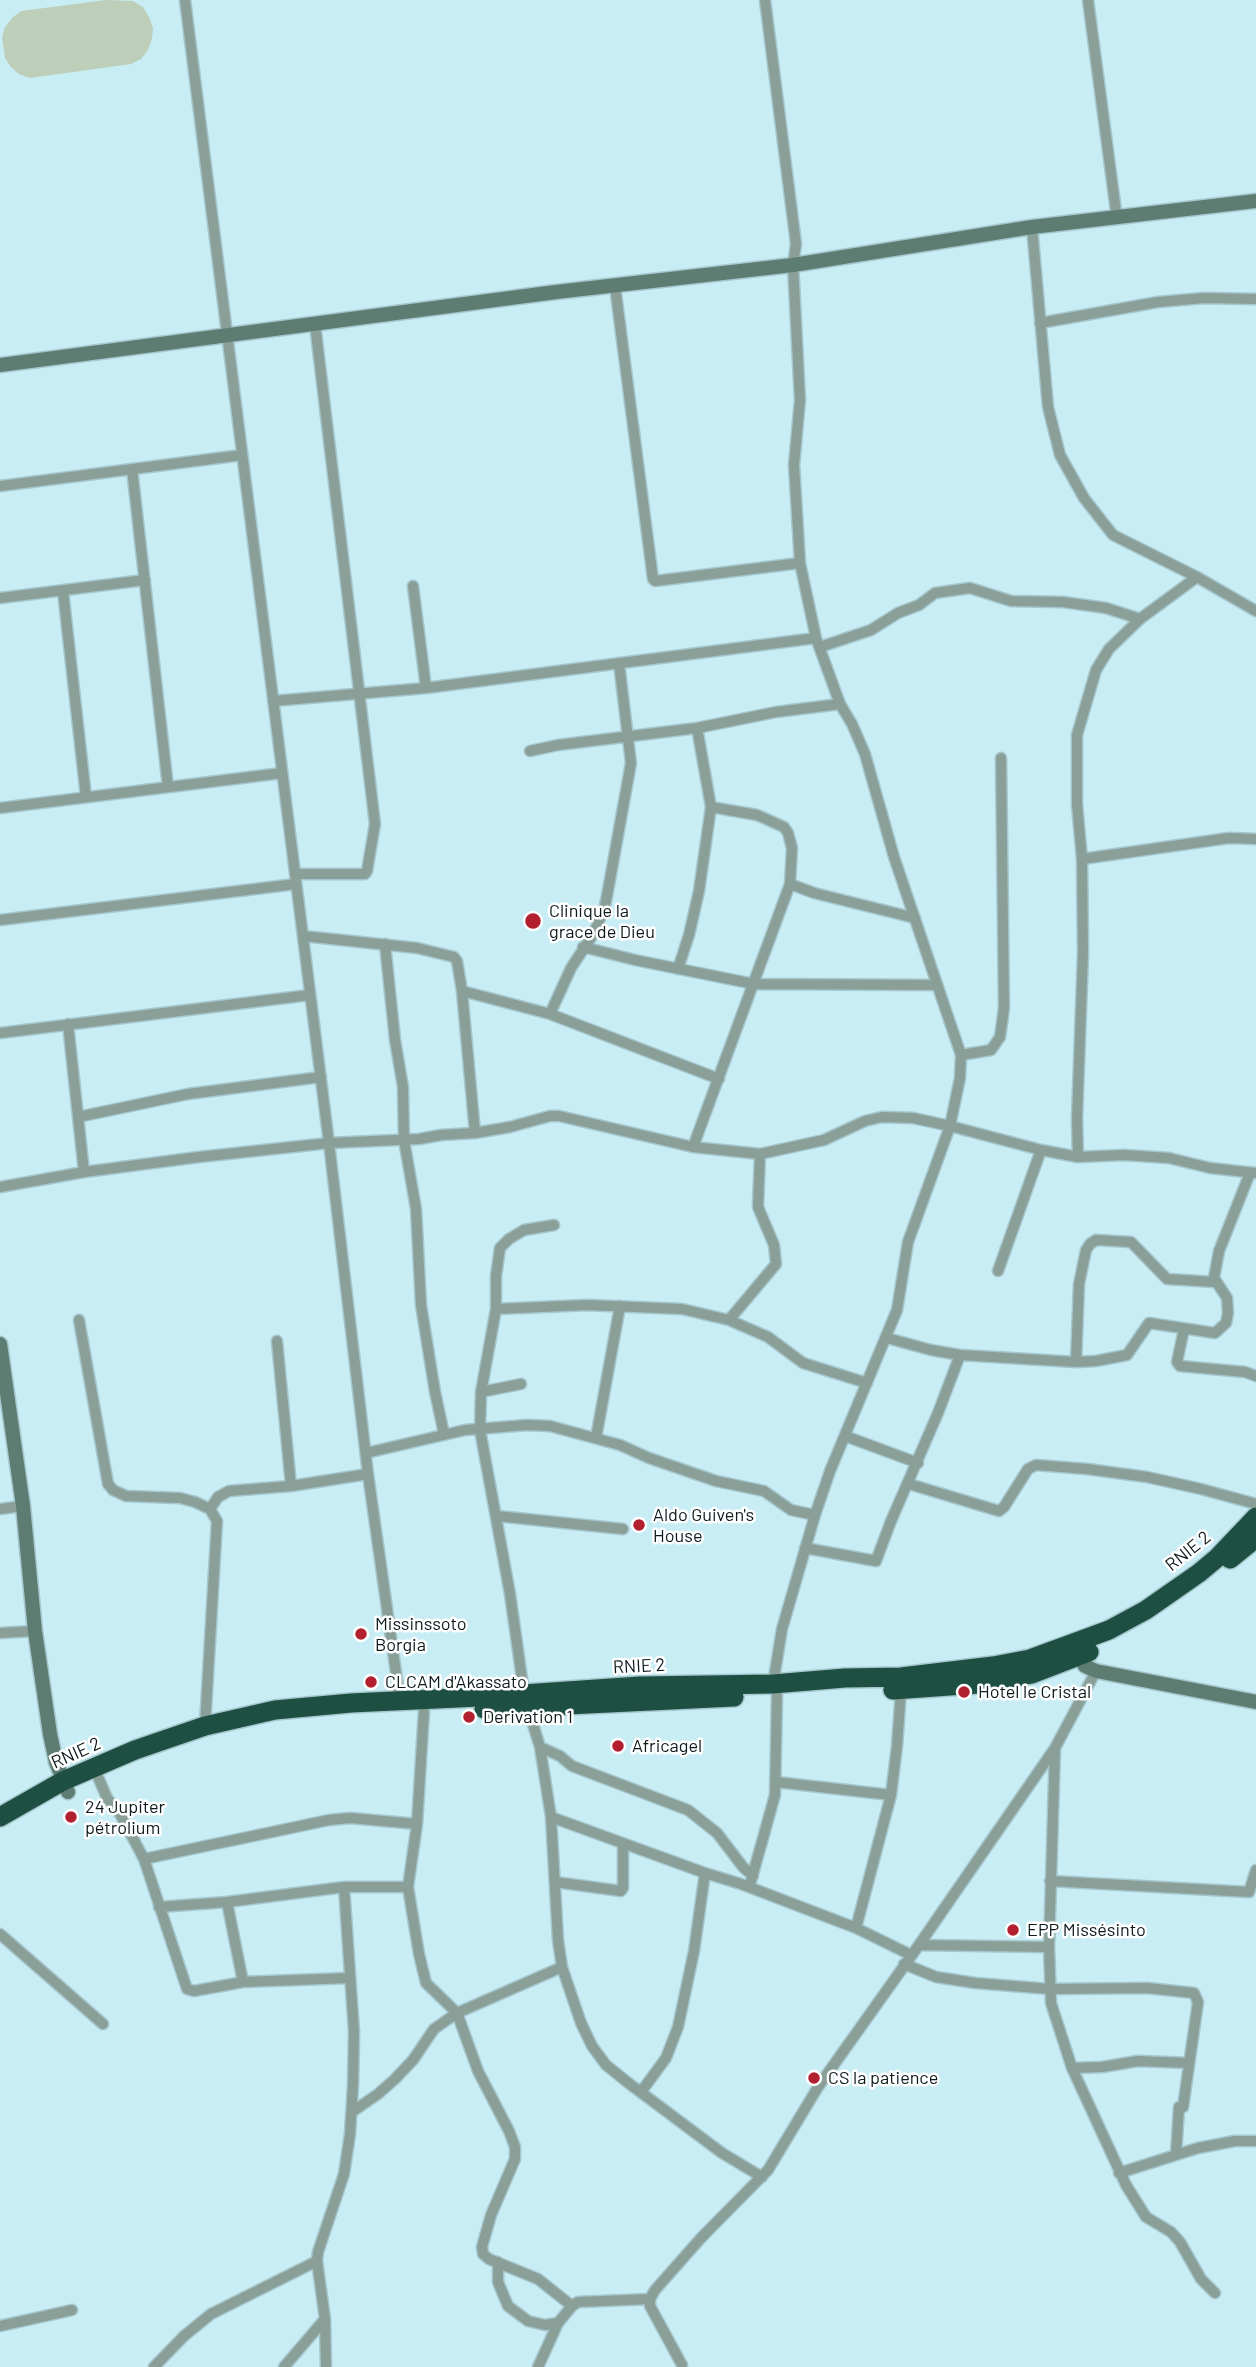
<!DOCTYPE html>
<meta charset="utf-8">
<style>
body{margin:0}
canvas{display:block;background:#c8edf4}
</style>
<canvas width="1256" height="2367"></canvas>
<script>
const c = document.querySelector('canvas').getContext('2d');
c.lineJoin = 'round';
function fill(path, color) {
  c.fillStyle = color;
  c.fill(path, 'evenodd');
}
function toPath(rows) {
  const path = new Path2D();
  for (const r of rows) {
    path.moveTo(r[0], r[1]);
    for (let i = 2; i < r.length; i += 2) path.lineTo(r[i], r[i + 1]);
  }
  return path;
}
function stroke(path, color, width, dash) {
  c.strokeStyle = color;
  c.lineWidth = width;
  c.lineCap = dash ? 'butt' : 'round';
  c.setLineDash(dash || []);
  c.stroke(path);
}
function write(font, color, halo, rows, align = 'center') {
  c.font = font + ' Barlow,sans-serif';
  c.lineWidth = 5;
  c.setLineDash([]);
  c.textBaseline = 'middle';
  c.strokeStyle = halo;
  c.fillStyle = color;
  for (const [text, x, y, turn = 0] of rows) {
    c.save();
    c.translate(x, y);
    c.rotate((+turn || 0) * Math.PI / 180);
    c.textAlign = isNaN(turn) ? turn : align;
    if (halo) c.strokeText(text, 0, 0);
    c.fillText(text, 0, 0);
    c.restore();
  }
}
fill(toPath([
 [106,0,133,1,143,7,149,17,153,28,152,39,148,50,141,59,131,64,30,78,19,74,11,67,5,58,2,37,5,27,12,18,21,11]
]), '#bdcfb9');
const street = toPath([
 [185,0,329,1143,368,1474,400,1701],
 [765,0,796,244,793,265,800,400,794,465,800,563,816,638,840,704,852,724,865,754,894,857,961,1055,960,1078,950,1126,908,1242,897,1310,830,1471,815,1515,782,1629,773,1684],
 [1088,0,1117,219],
 [1032,227,1048,407,1060,455,1084,498,1113,535,1197,577,1256,611],
 [615,286,653,579,655,581,800,563],
 [1040,323,1158,302,1204,298,1256,299],
 [132,469,168,787],
 [0,486,242,455],
 [413,586,426,688],
 [63,591,86,797],
 [0,598,145,580],
 [820,647,871,630,898,613,919,605,935,593,970,588,1011,601,1063,602,1106,608,1140,619],
 [619,663,631,763,609,885,605,906,594,933,571,968,550,1014,719,1079],
 [273,701,426,688,816,638],
 [697,728,776,712,840,704],
 [530,751,558,745,697,728,711,807,757,815,784,827,788,833,792,848,790,884,814,893,915,918],
 [0,808,282,773],
 [1082,859,1229,838,1256,839],
 [295,874,365,874,367,871,375,824,315,324],
 [0,920,296,884],
 [303,936,417,948,454,957,457,961,462,991,475,1133],
 [385,944,395,1040,403,1087,404,1140,416,1209,421,1305,435,1392,444,1434],
 [583,947,635,960,754,984,936,985],
 [678,969,689,935,699,891,711,807],
 [462,991,550,1014],
 [68,1024,84,1172],
 [0,1033,310,995],
 [961,1055,991,1050,1000,1037,1004,1008,1001,758],
 [78,1117,188,1094,321,1077],
 [693,1147,790,884],
 [1078,1157,1077,1119,1083,953,1082,859,1077,804,1077,735,1096,670,1109,649,1140,619,1197,577],
 [0,1187,84,1172,199,1157,329,1143,419,1139,441,1135,475,1133,510,1127,550,1116,559,1116,693,1147,760,1154,824,1140,865,1121,882,1117,913,1118,950,1126,1041,1150,1078,1157,1124,1155,1169,1158,1210,1168,1256,1173],
 [998,1271,1041,1150],
 [496,1309,587,1305,682,1309,729,1320,768,1337,803,1363,867,1383],
 [79,1320,108,1484,113,1490,126,1496,180,1498,195,1502,210,1509,217,1521,205,1726],
 [729,1320,776,1264,774,1245,758,1207,760,1154],
 [1184,1329,1177,1362,1180,1366,1245,1372,1256,1376],
 [887,1338,931,1350,960,1355,1076,1362,1096,1361,1127,1355,1149,1323,1215,1333,1226,1323,1228,1313,1227,1298,1214,1278,1219,1251,1250,1173],
 [277,1341,291,1486],
 [1076,1362,1079,1284,1086,1250,1090,1244,1096,1240,1131,1242,1167,1279,1215,1282],
 [481,1392,521,1384],
 [845,1436,918,1463],
 [596,1438,620,1306],
 [366,1453,465,1430,527,1425,550,1426,620,1445,649,1458,716,1481,764,1491,791,1510,815,1515],
 [909,1484,999,1511,1004,1507,1028,1469,1036,1465,1087,1469,1147,1477,1201,1489,1256,1504],
 [0,1509,23,1506],
 [210,1509,218,1497,229,1491,291,1486,368,1474],
 [497,1516,623,1529],
 [805,1548,876,1561,891,1521,938,1413,960,1355],
 [0,1633,35,1631],
 [1096,1671,1055,1748,1049,1947,1051,2003,1072,2068,1126,2185,1146,2217,1171,2232,1180,2242,1201,2279,1215,2293],
 [901,1690,897,1746,891,1795,856,1928,911,1955],
 [524,1693,510,1594,480,1430,481,1392,496,1309,496,1276,500,1248,509,1239,524,1230,554,1225],
 [528,1708,540,1747,551,1817,558,1940,562,1967,581,2023,592,2046,606,2065,631,2085,722,2153,762,2177],
 [424,1711,417,1824,408,1887,419,1954,426,1983,457,2013,478,2071,509,2131,515,2147,515,2159,491,2215,482,2247,483,2254,489,2259,538,2279,572,2306],
 [540,1747,560,1756,572,1766,688,1810,717,1833,743,1867,753,1876],
 [98,1777,107,1798,120,1814,144,1859,187,1989,194,1991,243,1982,349,1978],
 [776,1782,891,1795],
 [551,1817,705,1873,741,1884,856,1928],
 [144,1859,329,1820,350,1818,417,1824],
 [751,1881,775,1795,777,1695],
 [1050,1881,1249,1892,1256,1870],
 [555,1882,621,1891,623,1888,623,1844],
 [227,1902,243,1982],
 [159,1907,227,1902,344,1887,408,1887],
 [0,1934,103,2024],
 [919,1945,1049,1947],
 [904,1964,936,1977,975,1983,1050,1989,1147,1988,1194,1993,1198,2002,1183,2107,1179,2107,1176,2154],
 [1072,2068,1102,2067,1138,2061,1189,2063],
 [641,2092,666,2058,678,2027,694,1951,705,1873],
 [352,2112,378,2094,395,2079,413,2060,434,2029,457,2013,562,1967],
 [1119,2173,1198,2148,1235,2141,1256,2141],
 [498,2262,498,2282,508,2306,528,2321,545,2325,558,2323],
 [0,2326,72,2310],
 [682,2365,650,2306,650,2299,655,2290,701,2238,768,2170,818,2087,919,1945,1055,1748],
 [154,2367,184,2336,211,2314,317,2261],
 [284,2367,325,2319],
 [326,2367,325,2319,317,2261,318,2252,344,2174,350,2134,353,2085,354,2032,344,1887],
 [538,2367,558,2323,572,2306,578,2302,650,2299]
]);
const secondary = toPath([
 [0,365,556,292,793,265,1032,227,1256,201],
 [0,1344,23,1506,35,1631,50,1734,56,1762,68,1792],
 [1075,1649,1085,1666,1096,1671,1256,1702]
]);
const highway = toPath([
 [1230,1559,1256,1538],
 [893,1690,978,1684,1032,1674,1089,1652],
 [484,1709,734,1697],
 [0,1817,63,1781,135,1750,205,1726,275,1710,351,1703,479,1697,640,1686,773,1684,845,1678,901,1677,993,1666,1030,1659,1109,1630,1146,1610,1199,1573,1217,1558,1256,1517]
]);
stroke(street, '#a6c7cd', 13);
stroke(secondary, '#a6c7cd', 17);
stroke(highway, '#a6c7cd', 22);
stroke(street, '#8a9f98', 10);
stroke(secondary, '#5d7d73', 14);
stroke(highway, '#1e4f43', 19);
for (const [x, y, r, color] of [
 [533,921,9,"#b22030"],
 [639,1525,7,"#b22030"],
 [361,1634,7,"#b22030"],
 [371,1682,7,"#b22030"],
 [964,1692,7,"#b22030"],
 [469,1717,7,"#b22030"],
 [618,1746,7,"#b22030"],
 [71,1817,7,"#b22030"],
 [1013,1930,7,"#b22030"],
 [814,2078,7,"#b22030"]
]) {
  const dot = new Path2D();
  dot.arc(x, y, r, 0, 2 * Math.PI);
  c.fillStyle = color;
  c.fill(dot);
  stroke(dot, '#fff', 2.5);
}
write('18px', '#0d1b1d', '#fff', [
 ["Clinique la",549,911],
 ["grace de Dieu",549,932],
 ["Aldo Guiven's",653,1515],
 ["House",653,1536],
 ["Missinssoto",375,1624],
 ["Borgia",375,1645],
 ["CLCAM d'Akassato",385,1682],
 ["Hotel le Cristal",978,1692],
 ["Derivation 1",483,1717],
 ["Africagel",632,1746],
 ["24 Jupiter",85,1807],
 ["pétrolium",85,1828],
 ["EPP Missésinto",1027,1930],
 ["CS la patience",828,2078]
], 'left');
write('18px', '#0d1b1d', '#fff', [
 ["RNIE 2",1188,1551,-39],
 ["RNIE 2",639,1666,-3],
 ["RNIE 2",76,1753,-24]
]);
</script>
